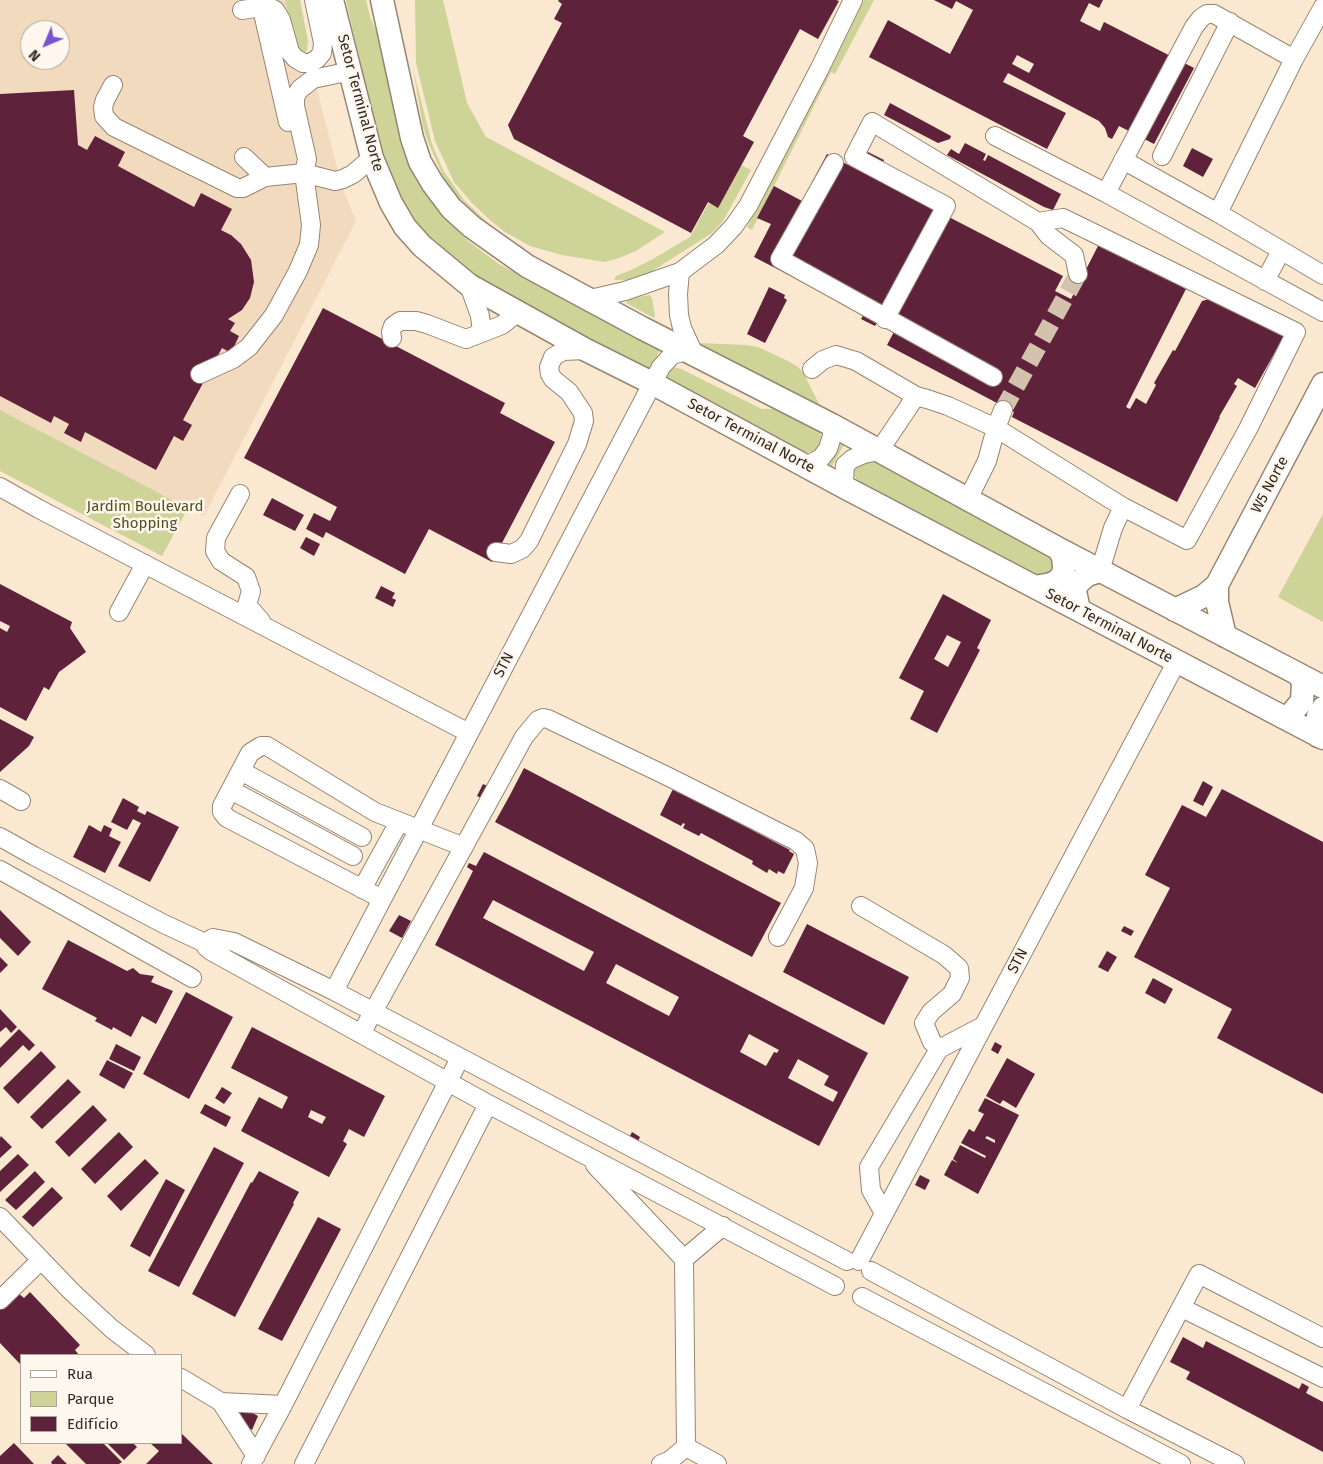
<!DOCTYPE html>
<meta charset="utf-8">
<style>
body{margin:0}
#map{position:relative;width:1323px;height:1464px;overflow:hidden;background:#fae8d1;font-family:"Fira Sans",sans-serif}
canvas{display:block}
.legend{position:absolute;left:20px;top:1354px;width:162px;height:90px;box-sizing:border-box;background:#fef7ee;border:1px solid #aca59c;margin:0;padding:6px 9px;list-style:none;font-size:15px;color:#312a22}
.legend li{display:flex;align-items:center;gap:10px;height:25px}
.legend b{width:25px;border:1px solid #aca59c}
.north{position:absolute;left:20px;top:20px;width:50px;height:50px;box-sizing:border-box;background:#fef7ee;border:1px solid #aca59c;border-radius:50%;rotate:225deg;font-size:14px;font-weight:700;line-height:20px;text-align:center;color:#312a22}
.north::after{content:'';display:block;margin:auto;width:18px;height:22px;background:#7854ce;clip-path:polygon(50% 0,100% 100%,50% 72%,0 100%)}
</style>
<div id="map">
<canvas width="1323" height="1464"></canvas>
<ul class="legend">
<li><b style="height:6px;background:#fff"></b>Rua</li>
<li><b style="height:14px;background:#ced398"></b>Parque</li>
<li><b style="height:14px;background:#5e223b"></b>Edifício</li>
</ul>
<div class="north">N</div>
</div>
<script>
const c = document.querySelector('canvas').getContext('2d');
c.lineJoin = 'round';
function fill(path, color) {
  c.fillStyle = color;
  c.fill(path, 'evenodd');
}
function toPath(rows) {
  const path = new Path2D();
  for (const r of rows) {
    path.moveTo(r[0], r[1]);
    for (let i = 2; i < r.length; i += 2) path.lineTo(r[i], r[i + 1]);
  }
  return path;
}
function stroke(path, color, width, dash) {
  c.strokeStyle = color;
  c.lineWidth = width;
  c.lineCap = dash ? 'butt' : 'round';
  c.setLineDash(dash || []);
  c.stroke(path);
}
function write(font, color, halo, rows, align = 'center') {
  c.font = font + ' "Fira Sans",sans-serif';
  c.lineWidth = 5;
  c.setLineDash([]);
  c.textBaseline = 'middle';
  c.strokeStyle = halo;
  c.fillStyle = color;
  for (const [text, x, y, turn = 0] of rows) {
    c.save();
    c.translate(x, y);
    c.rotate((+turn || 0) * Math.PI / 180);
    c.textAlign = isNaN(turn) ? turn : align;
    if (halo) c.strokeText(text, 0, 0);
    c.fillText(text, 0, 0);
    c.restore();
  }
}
fill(toPath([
 [0,0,294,0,342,187,356,221,204,516,0,410],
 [30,30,60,30,60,60,30,60]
]), '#f1dabd');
fill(toPath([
 [285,0,300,0,308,41,307,50,305,52,301,52,297,48],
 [346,0,366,0,370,17,381,42,441,213,468,241,499,264,660,349,650,372,477,279,435,245,418,226,398,195,377,138],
 [415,0,443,0,467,103,486,137,665,232,636,251,619,258,605,262,562,255,530,246,505,232,490,220,472,203,454,182,435,141,416,63],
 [864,0,874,0,835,74,831,72,752,230,747,227],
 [413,69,432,144,443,170,464,200,490,225,506,237,526,249,517,246,483,222,453,192,443,176,428,142,423,126],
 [732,160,751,170,723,221,712,233,646,275,630,280,614,280,616,276,631,270,653,259,690,237],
 [649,295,652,298,655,316,654,318,626,303,629,299],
 [699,343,746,345,758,347,788,361,798,367,804,374,821,408],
 [669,367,674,367,681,369,762,409,775,409,818,431,823,438,821,445,813,452,802,452,662,376],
 [0,410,188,508,162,556,0,471],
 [840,443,844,445,831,468,827,465],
 [863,455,1054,556,1052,573,1037,576,859,483,853,474,853,462],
 [1323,514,1323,622,1278,597]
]), '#ced398');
fill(toPath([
 [559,0,836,0,839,1,818,39,800,29,743,136,754,142,718,208,708,202,691,233,514,139,508,125,562,23,554,19,562,4,558,1],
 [934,0,1103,0,1099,8,1089,3,1080,21,1100,31,1104,22,1194,68,1154,144,1119,126,1112,139,1108,137,1105,128,1099,121,1008,73,1003,82,1066,113,1047,149,869,57,888,20,950,54,973,10,956,1,952,9],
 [1017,55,1034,64,1029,73,1012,64],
 [74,90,78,145,87,150,95,136,125,152,118,166,194,207,201,193,232,209,221,230,231,235,241,244,251,260,252,267,254,282,250,298,242,310,228,319,235,323,230,331,239,336,231,353,222,348,183,420,192,425,183,441,174,436,156,470,85,432,81,442,64,433,69,424,54,416,51,423,0,396,0,94],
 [890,103,951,136,950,139,938,143,884,115],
 [965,143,986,154,983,160,985,161,988,155,1061,194,1053,210,1044,207,947,155,951,149,959,154],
 [1192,148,1213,159,1203,177,1183,166],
 [868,152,884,160,881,167,865,159],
 [827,154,1063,276,1055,291,1071,299,1099,244,1186,289,1126,407,1130,409,1136,398,1146,404,1156,385,1154,383,1173,350,1175,351,1202,301,1213,298,1285,334,1255,388,1238,378,1234,384,1237,386,1219,417,1220,417,1177,502,1012,417,1014,412,887,345,895,330,878,321,875,326,861,319,864,314,754,257,771,224,757,218,774,186,802,201],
 [769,287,785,295,784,298,787,300,765,343,747,334],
 [323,308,505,403,500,413,555,442,492,562,429,529,405,574,326,532,323,538,306,529,314,513,330,521,337,507,244,458],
 [272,498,304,515,295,531,263,515],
 [306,537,320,544,314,556,300,548],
 [0,584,72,622,70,628,86,652,59,672,49,690,44,687,26,721,0,707,0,628,7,632,10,626,0,621],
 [381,586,395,593,392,598,396,600,393,607,375,598],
 [943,594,991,620,977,648,980,650,937,733,910,719,924,691,899,678],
 [947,635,961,642,948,667,934,659],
 [0,719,34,737,29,746,0,772],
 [524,768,781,903,752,957,495,822,510,795,728,910,510,795],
 [1203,781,1213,787,1203,806,1193,801],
 [483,784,491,788,485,800,477,796],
 [675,785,696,797,695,800,790,850,789,851,794,854,784,874,778,871,777,874,769,869,767,873,752,864,753,861,701,833,699,836,683,828,685,824,683,823,681,826,660,815],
 [1222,789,1323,842,1323,1094,1217,1038,1232,1009,1134,957,1170,888,1145,875,1182,805,1206,817],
 [123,798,139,807,137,811,145,815,147,811,179,827,150,882,118,866,141,823,133,819,127,830,111,822],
 [89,825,101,832,104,825,112,829,109,836,121,842,105,873,73,857],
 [484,852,868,1053,819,1146,435,945,473,871,467,867,469,863,476,866],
 [493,900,594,952,584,971,483,918],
 [616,964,679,997,669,1016,606,983],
 [749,1034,779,1050,777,1053,774,1052,766,1066,740,1052],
 [798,1059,829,1076,824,1085,838,1092,833,1102,788,1078],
 [0,910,31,942,18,956,0,938],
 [399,915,411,921,402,938,389,931],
 [807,924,909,977,884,1025,783,972],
 [1124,926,1134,931,1131,936,1121,931],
 [68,940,127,971,133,968,140,974,154,976,151,982,173,991,156,1024,142,1016,131,1037,113,1027,112,1030,95,1021,97,1018,42,989],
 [1107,951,1117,957,1108,972,1098,967],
 [0,957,8,965,0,973],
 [1153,978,1173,989,1165,1004,1145,993],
 [186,992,233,1017,189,1099,143,1074],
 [0,1009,17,1027,11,1033,6,1027,0,1032],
 [252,1027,385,1096,364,1137,349,1129,343,1141,347,1144,329,1177,241,1131,259,1097,282,1109,288,1097,231,1068],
 [311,1110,326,1117,322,1124,308,1117],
 [19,1029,35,1045,29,1051,23,1045,0,1068,0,1048],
 [995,1042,1002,1046,998,1054,991,1050],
 [116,1044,141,1057,134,1071,109,1059],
 [41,1051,56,1067,18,1104,3,1088],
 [1007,1058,1035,1074,1016,1108,1003,1100,1000,1104,986,1096],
 [107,1060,133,1073,124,1089,99,1075],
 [68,1079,81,1092,42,1129,30,1117],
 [222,1087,232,1093,224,1104,215,1098],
 [985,1098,1019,1115,978,1194,944,1175,952,1160,958,1163,953,1159,960,1145,985,1158,986,1156,961,1143,969,1129,974,1132,984,1114,978,1111],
 [987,1136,995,1140,995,1143,985,1138],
 [205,1104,231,1117,226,1127,200,1113],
 [93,1105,107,1120,69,1157,55,1142],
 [119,1132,133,1147,95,1184,81,1169],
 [632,1132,640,1137,637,1143,629,1138],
 [1,1136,12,1147,0,1158,0,1138],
 [214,1147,244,1163,179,1287,148,1271],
 [18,1154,29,1165,0,1192,0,1171],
 [145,1159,159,1173,121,1211,107,1196],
 [35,1171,45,1182,16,1210,5,1200],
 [259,1171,299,1192,293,1203,294,1204,235,1317,192,1294,251,1182,252,1183],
 [920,1175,930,1180,925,1190,915,1185],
 [166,1179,185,1190,150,1257,130,1246],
 [52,1187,63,1198,33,1227,22,1217],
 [318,1217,341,1229,282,1341,258,1329],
 [30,1292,80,1345,75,1350,79,1355,21,1355,21,1365,0,1343,0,1310,18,1293,24,1298],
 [1183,1337,1203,1348,1206,1341,1299,1389,1302,1383,1309,1387,1306,1393,1323,1402,1323,1452,1186,1379,1190,1372,1170,1362],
 [242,1407,258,1416,252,1430,234,1420],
 [181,1433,213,1464,146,1464,159,1451,150,1443,181,1443],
 [14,1443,34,1464,0,1464,0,1456],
 [65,1443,103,1443,122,1462,119,1464,86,1464],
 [107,1443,133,1443,137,1447,124,1460],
 [58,1455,67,1464,52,1464,51,1462]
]), '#5e223b');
stroke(toPath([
 [1003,410,1078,274]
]), '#d2c2ae', 18, [18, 9]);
const minor = toPath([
 [260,0,288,122],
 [242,10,267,6,275,10,281,20,290,52,295,58,303,63,310,63,317,59,322,53,323,43,314,0],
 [351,71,313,79,300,89,295,97,295,106,307,159,304,173,335,181,343,179,353,174,372,158],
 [113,85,105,100,103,107,104,116,114,127,227,183,237,188,243,188,265,177,304,173,311,225,309,245,298,271,274,315,249,347,233,359,200,374],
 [995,136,1106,193,1323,312],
 [1162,156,1230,22],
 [244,157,265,177],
 [1123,160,1218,213,1323,275],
 [834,163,780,259,993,377],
 [1106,193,1194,27,1201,18,1207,14,1214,14,1294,59],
 [1218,213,1294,59,1323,7],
 [1038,222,1049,236,1074,255,1078,274],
 [680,272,678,294,679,315,682,328,695,356],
 [1265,281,1281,251],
 [469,285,480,316,482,332],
 [590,299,625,291,680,272,716,245,734,226,748,206,820,68,853,0],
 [885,319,946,206,854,157,872,122,1038,222,1063,218,1296,332,1248,429,1187,540,1123,507],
 [392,338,391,332,393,326,400,321,416,321,427,324,466,339,502,325,517,313],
 [812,369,823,360,836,355,856,361,916,396],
 [806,466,821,458,828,449,832,436,832,425],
 [0,487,39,509,469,733],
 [846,488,844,481,845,465,852,459,864,454,879,451,916,396,927,399,948,406,996,428,1123,507,1113,528,1100,571],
 [240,494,216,538,215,551,221,561,246,577,251,591,247,605,261,621],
 [968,499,987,461,996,428,1003,410],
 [496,552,511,554,522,549,529,541,577,444,584,421,583,413,569,392,553,379,550,374,549,367,553,357,563,351,586,350],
 [119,612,145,564],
 [241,771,362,837],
 [0,789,21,801],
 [231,790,353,856],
 [0,837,34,856,164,924,205,943,206,947,211,951,488,1104,835,1286],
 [0,870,192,978],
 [362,889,399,822],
 [382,899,227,818,222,812,222,806,250,753,261,746,267,746,375,812,464,847],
 [861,906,944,955,959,968,960,978,952,994,931,1012,924,1023,932,1042,939,1049],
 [205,943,213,938,234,942,334,991,847,1261],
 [334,991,661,367,672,355,686,351],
 [361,1034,524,737,538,720,543,718,548,719,671,778,796,841,805,849,808,863,804,888,778,937],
 [595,1165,684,1259,686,1447,669,1461,661,1464],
 [884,1213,871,1190,869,1167,939,1049,983,1026],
 [0,1217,72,1292,112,1329,146,1355],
 [684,1259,723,1226],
 [859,1261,1177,661],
 [871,1271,1127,1409,1235,1464],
 [862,1297,1181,1464],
 [0,1300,41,1260],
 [1182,1308,1323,1378],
 [181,1378,221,1402,256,1456],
 [221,1402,283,1405],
 [1127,1409,1199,1274,1323,1338],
 [686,1447,717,1464],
 [251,1464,283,1405,460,1058],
 [304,1464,488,1104]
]);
const major = toPath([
 [332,0,372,158,391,203,405,227,422,246,469,285,586,350,652,383,846,488,1323,738],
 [382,0,412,138,420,162,433,184,451,208,472,227,527,266,642,328,832,425,1059,549,1323,687],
 [1217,585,1217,602,1225,636],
 [1035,587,1051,584,1057,581,1063,575,1064,566,1063,557,1059,549],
 [1079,610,1075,591,1077,584,1087,575,1100,571],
 [1175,610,1204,596,1217,585,1323,384],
 [1283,717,1291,714,1302,701,1303,684,1300,675],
 [1318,736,1317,726,1318,716,1323,708]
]);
stroke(minor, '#968671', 20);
stroke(major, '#968671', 25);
stroke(minor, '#fff', 18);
stroke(major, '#fff', 22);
write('15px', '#312a22', '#fef7ee', [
 ["Setor Terminal Norte",360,103,75],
 ["Setor Terminal Norte",751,436,28],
 ["W5 Norte",1270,485,-62],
 ["Setor Terminal Norte",1109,626,28],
 ["STN",504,665,-62],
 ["STN",1018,961,-62]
]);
write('15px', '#4e511e', '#fef7ee', [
 ["Jardim Boulevard",145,507],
 ["Shopping",145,524]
]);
</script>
